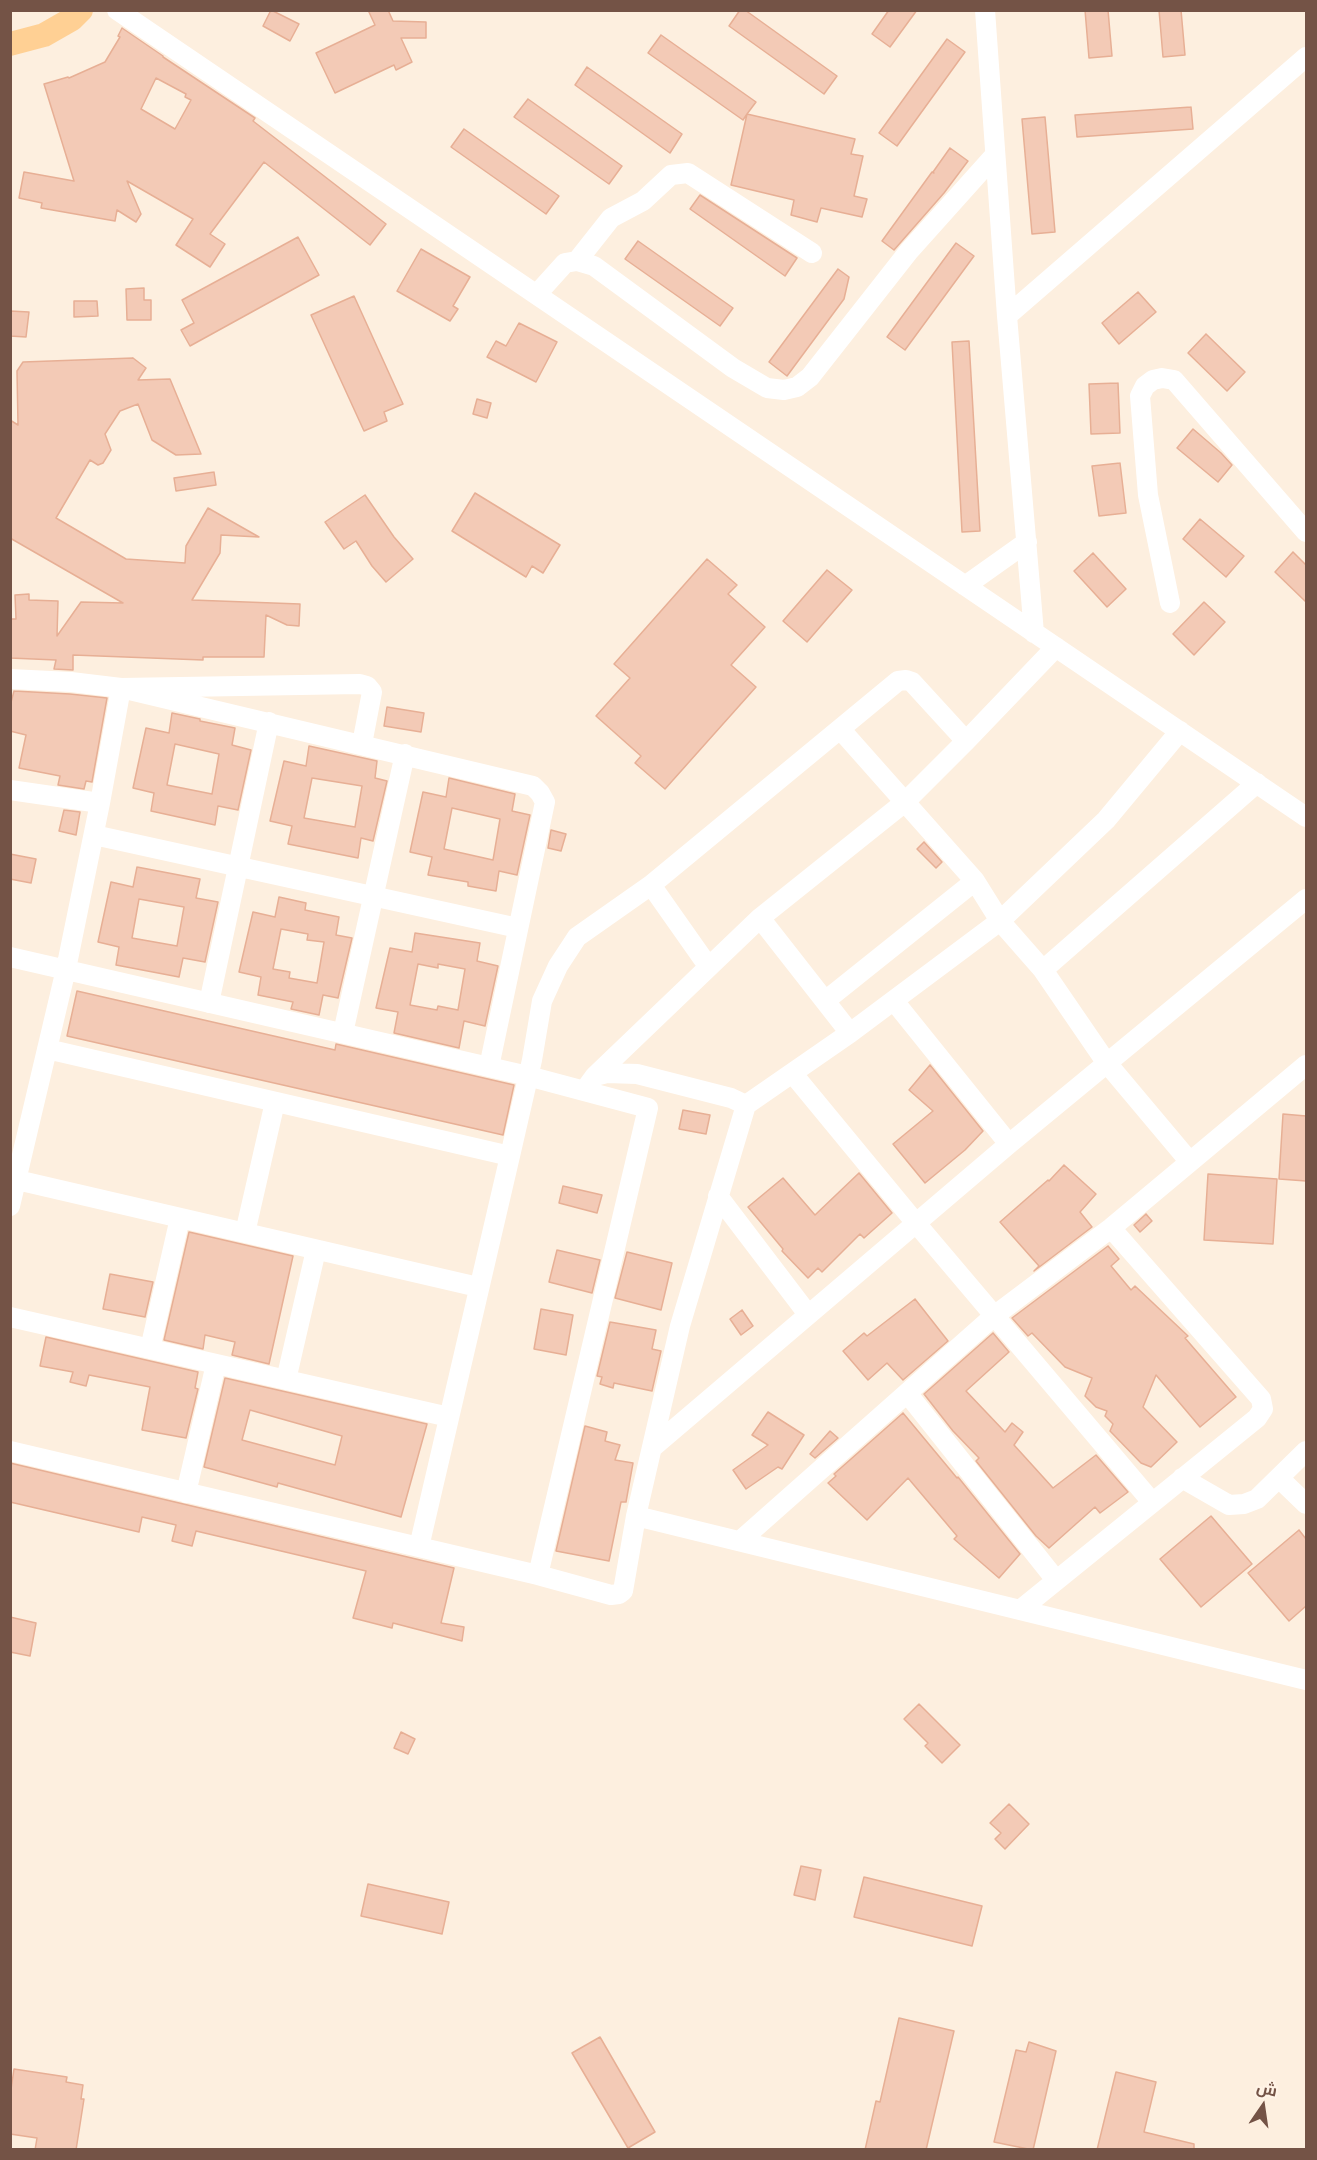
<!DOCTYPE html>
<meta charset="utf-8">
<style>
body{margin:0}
#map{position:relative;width:1317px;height:2160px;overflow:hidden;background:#fdefdf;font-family:Mulish,Cairo,sans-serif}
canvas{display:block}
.frame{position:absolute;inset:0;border:12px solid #745346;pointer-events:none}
.north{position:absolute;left:1233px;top:2076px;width:60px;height:60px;-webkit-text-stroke:4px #fff3e6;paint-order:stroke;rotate:13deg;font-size:16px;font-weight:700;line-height:24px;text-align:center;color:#745346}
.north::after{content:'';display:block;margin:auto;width:21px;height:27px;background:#745346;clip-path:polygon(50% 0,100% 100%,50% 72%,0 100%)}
</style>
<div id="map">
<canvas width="1317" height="2160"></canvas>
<div class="frame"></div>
<div class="north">ش</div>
</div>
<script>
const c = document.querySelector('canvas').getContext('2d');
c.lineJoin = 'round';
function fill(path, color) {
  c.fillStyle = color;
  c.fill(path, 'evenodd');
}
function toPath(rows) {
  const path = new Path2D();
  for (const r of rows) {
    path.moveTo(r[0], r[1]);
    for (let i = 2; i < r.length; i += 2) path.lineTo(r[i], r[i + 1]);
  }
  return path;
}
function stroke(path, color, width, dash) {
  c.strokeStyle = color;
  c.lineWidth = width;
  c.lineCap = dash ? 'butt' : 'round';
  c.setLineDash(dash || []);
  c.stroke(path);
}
const building = toPath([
 [271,10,299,24,290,41,263,26,271,10],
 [368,10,388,10,393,21,426,22,426,38,401,38,412,62,396,70,394,65,335,93,316,53,375,25,368,10],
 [740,10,745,10,837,76,824,94,729,26,740,10],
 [889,10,917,10,890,47,872,34,889,10],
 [1085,10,1108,10,1112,56,1089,58,1085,10],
 [1159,10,1181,10,1185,55,1163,57,1159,10],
 [122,28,163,56,163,57,255,118,253,121,386,224,370,245,264,162,210,234,225,244,210,267,176,245,193,219,127,181,141,214,136,222,117,210,115,221,41,208,42,203,19,198,24,172,74,181,44,84,68,77,69,78,105,62,120,37,118,36,122,28],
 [156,78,186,94,185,97,191,100,175,129,141,109,156,78],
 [661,35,756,102,747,114,855,139,851,154,863,156,854,196,867,199,862,217,821,208,817,222,791,215,794,200,731,185,747,114,743,120,648,53,661,35],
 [947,39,965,52,897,146,879,133,947,39],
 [587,67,682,134,670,153,575,85,587,67],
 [528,99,622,166,609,184,514,117,528,99],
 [1191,107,1193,129,1077,137,1075,115,1191,107],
 [1045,117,1055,232,1032,234,1022,119,1045,117],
 [464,129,559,196,546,214,451,147,464,129],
 [950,148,968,161,944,193,894,250,882,241,932,172,934,173,933,172,950,148],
 [700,195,797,258,785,276,690,209,700,195],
 [298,237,319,275,190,346,181,330,194,323,182,300,298,237],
 [638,241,733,308,720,326,625,259,638,241],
 [956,243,974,256,905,350,887,337,956,243],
 [421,249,470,277,453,306,458,309,450,321,397,291,421,249],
 [838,269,849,277,844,299,787,376,769,362,838,269],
 [144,288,144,300,151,300,151,320,127,320,126,289,144,288],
 [1138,292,1156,312,1119,344,1102,323,1138,292],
 [354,296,403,404,384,412,387,421,364,431,311,315,354,296],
 [74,301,97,301,98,316,74,317,74,301],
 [10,311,29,312,26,337,10,336,10,311],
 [519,323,557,342,536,382,487,357,496,341,506,346,519,323],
 [1206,334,1245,372,1227,391,1188,353,1206,334],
 [969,341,980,531,962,532,952,342,969,341],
 [133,358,146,368,138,380,170,379,201,454,176,455,152,440,138,404,120,411,105,434,111,450,103,463,98,465,90,460,56,518,126,559,185,563,186,546,208,508,259,537,221,535,220,553,192,600,300,604,299,626,287,625,266,615,264,657,203,657,203,660,73,655,73,670,54,669,56,660,10,658,10,619,16,619,15,595,29,594,29,600,58,601,57,636,81,602,123,603,10,538,10,420,18,425,17,371,23,362,133,358],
 [1118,383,1120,433,1091,434,1089,384,1118,383],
 [477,399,491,403,487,418,473,414,477,399],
 [1193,429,1221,453,1232,465,1218,482,1177,448,1193,429],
 [1120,463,1126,513,1099,516,1092,466,1120,463],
 [214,472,216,485,176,491,174,478,214,472],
 [475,493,560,545,543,573,532,566,526,577,452,531,475,493],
 [365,495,394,537,413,559,386,582,372,566,356,541,344,549,325,522,365,495],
 [1200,519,1244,556,1226,577,1183,539,1200,519],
 [1293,552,1306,565,1306,602,1275,572,1293,552],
 [1093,553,1126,589,1107,607,1074,571,1093,553],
 [707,559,737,585,728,594,765,627,731,665,756,687,665,789,635,763,641,756,596,716,630,678,614,664,707,559],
 [827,570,852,590,807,642,783,621,827,570],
 [1204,602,1225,622,1194,655,1173,634,1204,602],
 [14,691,70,694,107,698,92,782,86,781,84,789,58,785,60,776,19,768,26,735,10,731,10,706,14,691],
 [387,707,424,713,421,732,384,726,387,707],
 [172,713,200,719,200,721,235,728,232,745,251,750,238,810,218,806,215,825,151,811,154,793,133,788,146,728,169,733,172,713],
 [175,744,219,754,212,794,167,785,175,744],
 [309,746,377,761,375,778,387,781,373,841,361,838,358,858,288,844,292,826,270,821,284,761,306,766,309,746],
 [312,778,362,786,355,827,304,818,312,778],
 [449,778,515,794,512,811,530,815,517,875,499,871,496,891,468,886,468,882,428,875,432,857,410,852,423,792,446,797,449,778],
 [452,808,500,819,493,860,444,849,452,808],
 [64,810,80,812,76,835,59,831,64,810],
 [551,830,566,834,561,851,548,848,551,830],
 [924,842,942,862,936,868,917,849,924,842],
 [10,854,36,859,31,883,10,879,10,854],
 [137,867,200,879,196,898,218,902,205,962,183,958,179,977,116,965,119,947,98,942,111,882,133,887,137,867],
 [139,899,184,907,177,946,132,938,139,899],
 [279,897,306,903,305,910,339,917,336,935,352,938,338,998,323,995,319,1015,291,1009,293,1002,258,995,261,977,239,972,253,912,275,917,279,897],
 [281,929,308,934,307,940,324,942,317,983,289,978,290,972,273,969,281,929],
 [415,933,480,943,477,961,498,966,485,1026,464,1021,459,1048,394,1033,398,1012,376,1008,390,948,412,952,415,933],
 [418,964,438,968,438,964,465,969,458,1010,438,1006,437,1010,410,1005,418,964],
 [77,991,335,1050,336,1044,514,1085,503,1135,67,1036,77,991],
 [930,1065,983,1131,965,1150,925,1183,893,1144,933,1111,909,1090,930,1065],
 [683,1110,710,1115,706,1134,679,1129,683,1110],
 [1283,1114,1306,1116,1306,1181,1279,1179,1283,1114],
 [1064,1165,1096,1194,1080,1212,1092,1227,1034,1271,1039,1266,1000,1222,1048,1180,1049,1181,1064,1165],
 [859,1173,892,1213,864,1238,860,1234,822,1272,818,1268,808,1278,782,1251,783,1249,748,1207,783,1178,815,1215,859,1173],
 [1208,1174,1277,1179,1273,1244,1204,1240,1208,1174],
 [563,1186,602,1195,597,1213,559,1203,563,1186],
 [1146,1214,1152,1221,1140,1232,1134,1225,1146,1214],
 [189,1232,293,1256,269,1364,232,1355,235,1342,205,1335,203,1349,164,1340,189,1232],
 [1108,1246,1119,1259,1111,1266,1131,1290,1135,1286,1188,1336,1185,1338,1236,1397,1200,1427,1156,1375,1143,1407,1177,1442,1151,1467,1141,1463,1110,1431,1113,1424,1105,1416,1107,1411,1096,1407,1085,1396,1092,1378,1065,1367,1032,1333,1028,1336,1012,1318,1108,1246],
 [557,1250,600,1260,592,1293,549,1282,557,1250],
 [627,1252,672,1263,661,1310,615,1298,627,1252],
 [110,1274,153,1282,145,1317,103,1309,110,1274],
 [915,1299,948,1341,903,1380,887,1363,868,1380,843,1351,864,1333,867,1336,915,1299],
 [541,1309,573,1315,566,1355,534,1349,541,1309],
 [742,1310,753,1326,741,1335,730,1319,742,1310],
 [610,1322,656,1330,652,1349,661,1351,652,1391,614,1383,613,1388,600,1384,602,1377,597,1376,610,1322],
 [993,1333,1009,1352,966,1391,1005,1432,1012,1423,1023,1432,1014,1445,1053,1488,1096,1455,1128,1492,1100,1513,1095,1507,1049,1548,1036,1536,976,1461,979,1458,953,1431,924,1394,993,1333],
 [46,1337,198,1372,195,1388,198,1389,186,1438,142,1430,150,1387,89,1375,86,1386,70,1382,73,1372,40,1366,46,1337],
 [225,1378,427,1424,401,1517,278,1483,277,1487,204,1467,225,1378],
 [250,1410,342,1436,335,1465,242,1440,250,1410],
 [768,1412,804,1435,782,1469,778,1467,746,1489,733,1470,768,1445,752,1435,768,1412],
 [903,1413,957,1478,958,1477,1020,1554,999,1578,954,1539,957,1536,908,1478,867,1520,828,1483,836,1476,834,1474,903,1413],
 [585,1426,607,1432,605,1441,620,1445,615,1460,633,1463,626,1502,621,1502,609,1561,556,1551,585,1426],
 [830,1431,838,1438,815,1458,810,1454,830,1431],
 [10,1463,454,1568,441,1623,464,1627,462,1641,393,1623,392,1628,353,1618,366,1571,196,1531,192,1546,172,1541,176,1525,142,1517,139,1532,10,1502,10,1463],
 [1211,1516,1252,1564,1201,1607,1160,1559,1211,1516],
 [1299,1530,1306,1539,1306,1606,1289,1621,1248,1573,1299,1530],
 [10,1617,36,1623,30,1656,10,1652,10,1617],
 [919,1704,960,1745,942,1763,925,1746,928,1743,904,1719,919,1704],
 [401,1732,415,1739,408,1754,394,1748,401,1732],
 [1009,1804,1029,1824,1005,1849,995,1839,1001,1833,990,1823,1009,1804],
 [801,1866,821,1870,815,1900,794,1895,801,1866],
 [864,1877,982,1906,972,1946,854,1917,864,1877],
 [368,1884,449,1902,442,1934,361,1916,368,1884],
 [899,2018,954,2031,926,2150,865,2150,876,2101,880,2102,899,2018],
 [600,2037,655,2132,628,2148,572,2053,600,2037],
 [1029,2042,1056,2051,1033,2150,994,2142,1016,2050,1026,2052,1029,2042],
 [14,2069,67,2077,66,2082,83,2085,81,2099,84,2099,76,2150,35,2150,37,2138,10,2134,10,2096,14,2069],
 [1116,2072,1156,2082,1144,2132,1194,2144,1194,2150,1097,2150,1116,2072]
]);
fill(building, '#f3cab6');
stroke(building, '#e7af95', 1.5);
stroke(toPath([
 [117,10,1306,817],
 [985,10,1007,316,1034,633],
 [577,261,611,218,643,201,671,175,688,173,812,253],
 [537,294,565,263,577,261,594,266,733,368,767,388,784,390,797,387,810,377,909,251,995,155],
 [1007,316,1306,57],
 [965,586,1027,542],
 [1170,603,1148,495,1140,396,1145,386,1153,380,1162,378,1174,380,1306,532],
 [10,679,71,682,121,688,360,684,367,686,372,692,362,744],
 [841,730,975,881,1000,921,1043,970,1106,1062,1190,1162],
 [10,790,100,803],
 [94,835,518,928],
 [651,885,708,966],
 [760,918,850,1033],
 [10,957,528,1076,648,1108,538,1575],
 [1043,970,1257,783],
 [825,1001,975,881],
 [894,1001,1009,1144],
 [209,1003,269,722],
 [343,1033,405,754],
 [47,1049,510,1156,419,1547],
 [793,1074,915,1222,1152,1502],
 [595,1076,607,1073,637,1074,731,1098,746,1105],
 [584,1091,595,1076,760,918,905,802,966,741,1056,647],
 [510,1156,532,1060,542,1001,558,966,577,937,651,885,898,681,906,680,912,682,966,741],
 [17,1180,478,1287],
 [718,1196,807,1313],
 [10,1206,66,969,100,803,121,688,533,786,540,793,545,802,489,1067],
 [245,1233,275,1102],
 [10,1317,449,1417],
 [150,1349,180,1218],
 [286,1380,316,1250],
 [907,1393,1056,1580],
 [652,1448,1009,1144,1306,899],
 [10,1451,538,1575,611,1595,619,1594,623,1591,636,1516,680,1326,746,1105,850,1033,1000,921,1106,820,1180,731],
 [1182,1478,1229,1505,1244,1504,1257,1499,1306,1451],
 [1279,1478,1306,1504],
 [186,1493,216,1364],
 [636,1516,1306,1680],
 [740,1541,994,1316,1111,1228,1306,1065],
 [1020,1610,1257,1418,1263,1409,1261,1399,1111,1228]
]), '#fff', 20);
stroke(toPath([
 [10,44,44,35,72,19,81,10]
]), '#ffd094', 24);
</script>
